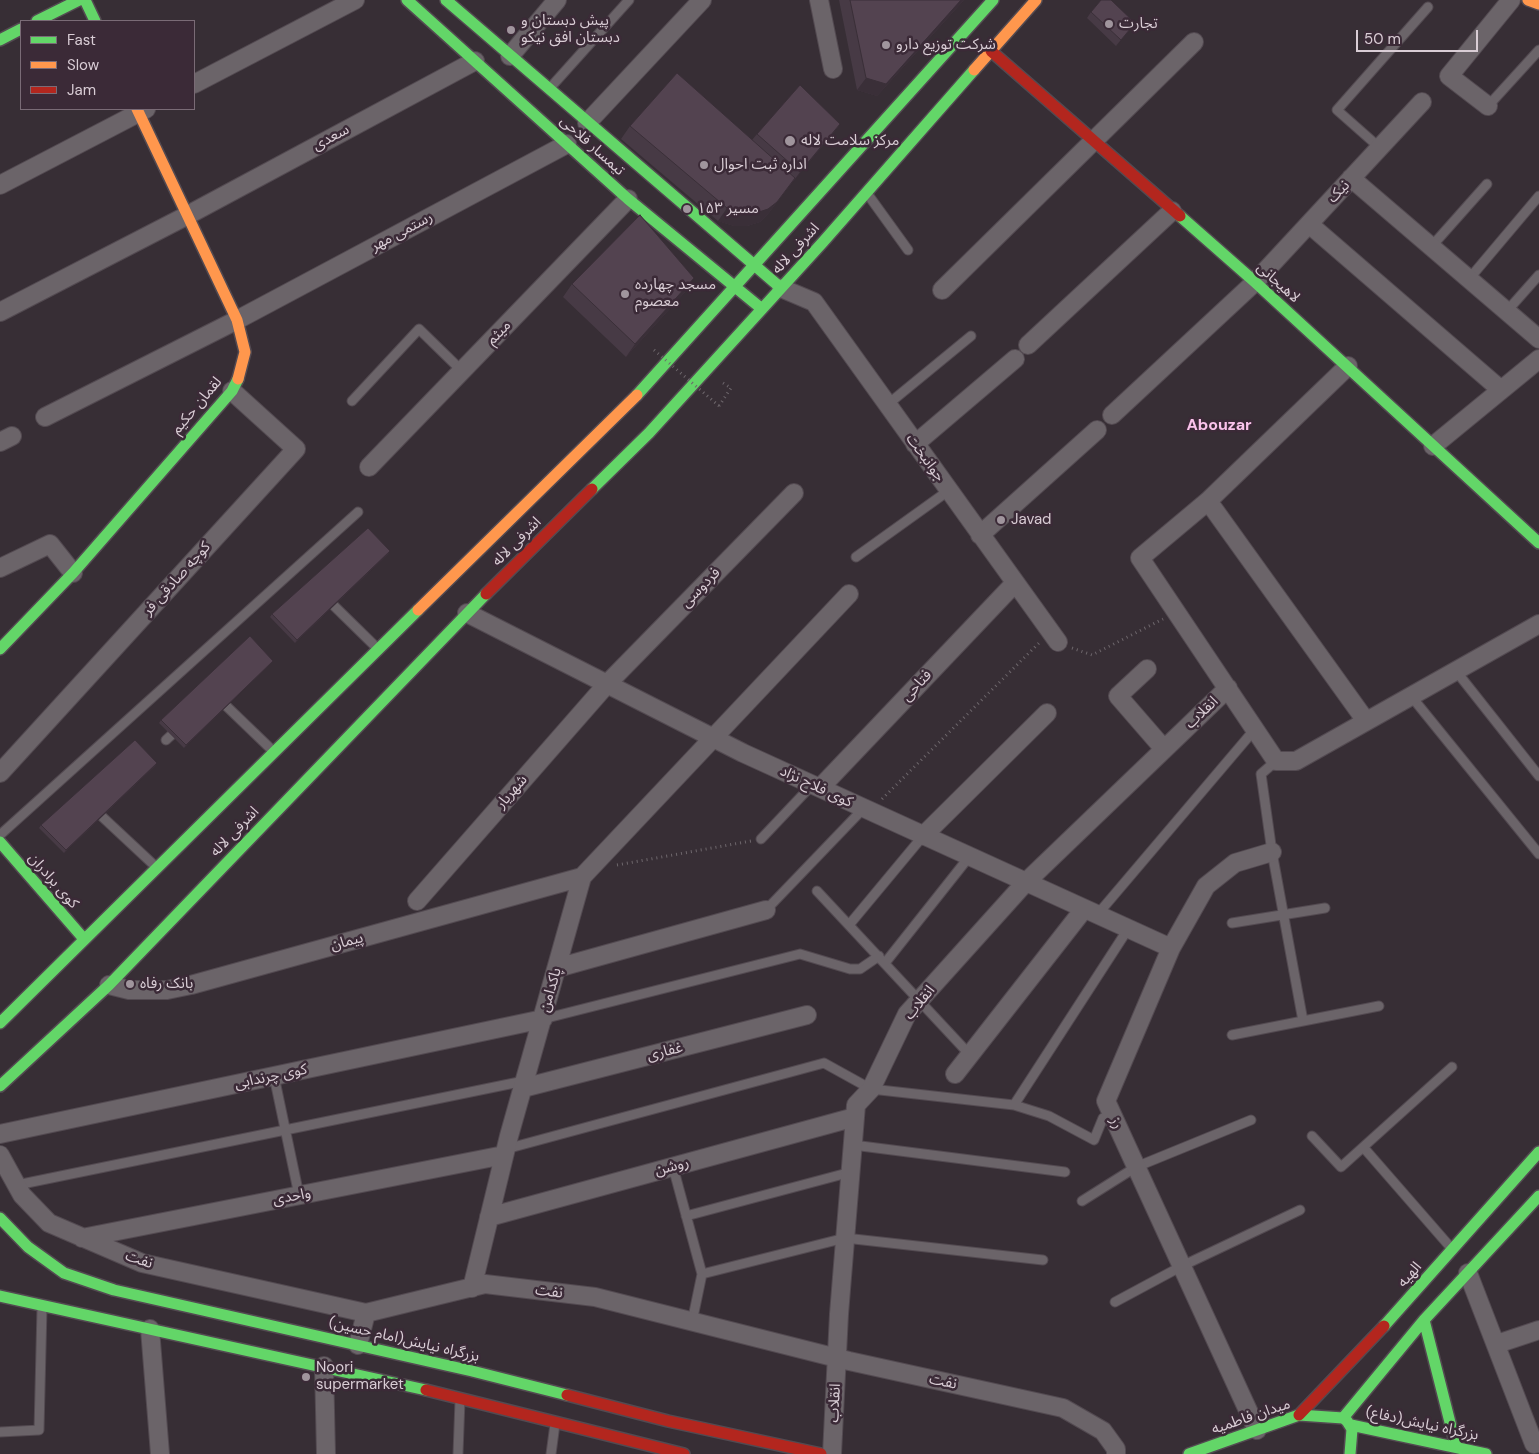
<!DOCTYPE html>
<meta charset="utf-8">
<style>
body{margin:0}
#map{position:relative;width:1539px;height:1454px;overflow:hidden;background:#372e35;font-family:"DM Sans",sans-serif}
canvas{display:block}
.legend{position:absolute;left:20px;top:20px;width:175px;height:90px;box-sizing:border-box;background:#3b2a37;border:1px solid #7a6b76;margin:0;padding:6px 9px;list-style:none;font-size:15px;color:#d9cdd5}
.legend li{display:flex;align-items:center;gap:10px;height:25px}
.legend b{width:25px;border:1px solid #7a6b76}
.scale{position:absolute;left:1356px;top:30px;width:122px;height:22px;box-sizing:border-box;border:2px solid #d9cdd5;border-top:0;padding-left:6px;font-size:15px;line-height:18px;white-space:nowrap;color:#d9cdd5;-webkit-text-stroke:4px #3b2a37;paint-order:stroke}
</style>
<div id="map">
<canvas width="1539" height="1454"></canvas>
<ul class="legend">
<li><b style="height:6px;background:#63d668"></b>Fast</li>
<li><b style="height:6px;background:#ff974d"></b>Slow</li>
<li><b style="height:6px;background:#b3261e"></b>Jam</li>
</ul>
<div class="scale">50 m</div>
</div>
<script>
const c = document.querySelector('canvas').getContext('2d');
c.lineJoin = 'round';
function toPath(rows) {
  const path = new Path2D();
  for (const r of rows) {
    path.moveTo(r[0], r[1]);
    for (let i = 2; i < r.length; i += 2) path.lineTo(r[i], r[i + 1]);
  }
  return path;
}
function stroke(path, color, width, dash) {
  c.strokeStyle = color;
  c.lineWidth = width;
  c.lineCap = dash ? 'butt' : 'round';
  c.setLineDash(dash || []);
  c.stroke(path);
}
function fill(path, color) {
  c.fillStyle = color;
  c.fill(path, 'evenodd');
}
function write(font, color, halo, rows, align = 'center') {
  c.font = font + ' "DM Sans","Noto Sans Arabic",sans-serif';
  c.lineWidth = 5;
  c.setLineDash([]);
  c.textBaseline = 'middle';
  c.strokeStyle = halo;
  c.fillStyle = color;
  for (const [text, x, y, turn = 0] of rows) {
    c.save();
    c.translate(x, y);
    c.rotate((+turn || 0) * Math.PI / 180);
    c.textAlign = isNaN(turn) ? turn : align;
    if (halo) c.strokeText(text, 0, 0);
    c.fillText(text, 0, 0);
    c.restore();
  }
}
const lane = toPath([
 [550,88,629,0],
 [1488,106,1539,50],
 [1380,148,1337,110,1428,7],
 [869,196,908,250],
 [1431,247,1487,184],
 [1469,279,1539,196],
 [1507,311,1539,275],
 [352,401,419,329,462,371],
 [887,405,971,336],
 [856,557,948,491],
 [326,598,376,647],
 [1456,671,1539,776],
 [1411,696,1539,854],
 [218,698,272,750],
 [166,740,179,728],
 [1276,761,1261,774,1272,852,1303,1021],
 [95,810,155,866],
 [0,835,358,512],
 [761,839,812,785],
 [817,891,970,1055],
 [766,910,863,809],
 [1097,915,1255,729],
 [1232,923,1325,908],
 [849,925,923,836],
 [885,963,969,857],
 [543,1019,800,954,850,969,860,969,879,956],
 [1232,1035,1379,1006],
 [274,1076,299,1195],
 [1014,1105,1128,929],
 [1312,1136,1341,1167,1452,1067],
 [853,1145,1065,1172],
 [1364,1148,1452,1249],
 [506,1149,824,1063,871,1089,1014,1105,1049,1116,1094,1140,1103,1118],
 [673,1167,702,1274,692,1322],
 [17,1185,524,1081],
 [1082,1201,1136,1167,1251,1120],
 [686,1216,851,1172],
 [702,1274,845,1238,1043,1260],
 [1115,1302,1182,1266,1300,1210],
 [0,1432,39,1430,42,1308],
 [458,1454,460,1400],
 [551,1454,555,1424]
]);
const street = toPath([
 [819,0,833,69],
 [510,56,557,0],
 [194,84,355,0],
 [1488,106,1449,76,1511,0],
 [587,123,702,0],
 [1351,178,1539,339],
 [0,185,146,109],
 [1309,224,1500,389],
 [781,288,814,302,1058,642],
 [942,290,1194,42],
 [0,312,188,215,475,61],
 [1028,345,1172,211],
 [1348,366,1208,501,1140,558,1276,761,1296,761,1539,624],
 [1112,415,1255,282,1422,102],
 [45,417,237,320,567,144],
 [0,442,12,436],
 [915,444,1015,359],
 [1433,446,1539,359],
 [369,467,628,199],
 [1208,501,1366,721],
 [980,535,1097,430],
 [0,568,50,544,73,573],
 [467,613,743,753,1171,948],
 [1147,669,1118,696,1164,749],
 [0,773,296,449,232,391],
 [820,788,1015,583],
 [923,836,1047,713],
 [417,901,607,684,794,493],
 [557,968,766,910],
 [109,985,129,990,167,990,191,985,582,877],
 [955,1074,1084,909],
 [523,1088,807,1015],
 [0,1134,543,1019],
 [0,1155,22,1195,49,1223,142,1263,366,1313,485,1284,595,1297,849,1361,1063,1408,1103,1431,1116,1449,1116,1454],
 [489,1217,855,1117],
 [82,1238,504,1155],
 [1468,1273,1534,1444,1539,1443],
 [472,1288,509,1136,582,877,849,594],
 [150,1329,160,1454],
 [1497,1344,1539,1330],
 [358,1345,366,1313],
 [324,1366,326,1454],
 [1257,1430,1106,1101,1171,948,1206,886,1235,863,1272,852],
 [832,1454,839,1314,856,1105,871,1089,907,1014,1025,883,1228,688]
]);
const fast = toPath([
 [85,0,95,21],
 [407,0,628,199,762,309],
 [446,0,781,288],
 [37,21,79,0],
 [0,40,21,29],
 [1180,216,1255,282,1539,543],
 [637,395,993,0],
 [592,489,649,433,823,242,974,70],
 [0,649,73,573,232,391,238,379],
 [0,842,84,939],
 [0,1023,418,610],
 [0,1086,109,985,486,594],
 [0,1218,28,1247,64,1273,114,1290,472,1371,567,1395],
 [0,1296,426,1390],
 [1424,1320,1456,1446],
 [1384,1326,1539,1152],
 [1343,1418,1424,1320,1539,1196],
 [1351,1425,1486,1454],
 [1189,1454,1299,1415,1343,1418,1347,1421,1352,1429,1350,1454]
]);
const slow = toPath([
 [1528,0,1539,4],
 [974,70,1036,0],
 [137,109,237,320,245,352,238,379],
 [418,610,637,395]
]);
const jam = toPath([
 [991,51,1180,216],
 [486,594,592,489],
 [426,1390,684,1454],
 [567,1395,668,1421,821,1454],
 [1299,1415,1384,1326]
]);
stroke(lane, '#534a51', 11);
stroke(street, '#534a51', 20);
stroke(fast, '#534a51', 14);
stroke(slow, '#534a51', 14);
stroke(jam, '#534a51', 14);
stroke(toPath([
 [719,406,731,388,723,383],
 [1072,648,1092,655,1163,619],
 [882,799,1039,643],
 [617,865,751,841]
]), '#6e676c', 3, [1, 4]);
stroke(lane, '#6b6469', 9);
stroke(street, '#6b6469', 18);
stroke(fast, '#63d668', 11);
stroke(slow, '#ff974d', 11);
stroke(jam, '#b3261e', 11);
stroke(toPath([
 [654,350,719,406]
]), '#6e676c', 3, [1, 4]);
fill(toPath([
 [839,0,964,0,877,96,857,90],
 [1091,12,1135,23,1116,46,1087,18],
 [840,124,831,136,790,185,768,214,760,222,747,226,734,226,718,221,621,139,630,126,752,140,757,134],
 [572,284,686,291,626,357,563,297],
 [390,551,388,554,295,643,270,617,272,614],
 [273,661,270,664,184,748,159,723,161,720],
 [157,763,155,766,64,853,39,828,41,825]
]), '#473a45');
fill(toPath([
 [961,0,964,0,877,96,857,90,866,78],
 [1135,23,1131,29,1116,46,1121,40],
 [840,124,831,136,791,185,800,172],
 [795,178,768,214,760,222,747,226,734,226,718,221,727,208],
 [694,278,686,291,626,357,635,344],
 [390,551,388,554,295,643,297,640],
 [273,661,270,664,184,748,186,745],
 [157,763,155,766,64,853,66,850]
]), '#3a2f38');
const building = toPath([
 [850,0,961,0,886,84,866,78,850,0],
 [1101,0,1111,0,1135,23,1121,40,1091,12,1101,0],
 [677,73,795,178,777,202,768,209,756,213,743,213,727,208,630,126,677,73],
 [800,85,840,124,800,172,757,134,800,85],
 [640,215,694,278,635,344,572,284,640,215],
 [368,528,390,551,297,640,272,614,368,528],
 [250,636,273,661,186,745,161,720,250,636],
 [135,740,157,763,66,850,41,825,135,740]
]);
fill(building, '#534350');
stroke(building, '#3a2f38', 1);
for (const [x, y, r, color] of [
 [1109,24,5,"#a0959d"],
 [511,30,5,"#a0959d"],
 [886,45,5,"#a0959d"],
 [790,141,6,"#a0959d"],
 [704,165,5,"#a0959d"],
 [687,209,5,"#a0959d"],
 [625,294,5,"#a0959d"],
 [1001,520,5,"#a0959d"],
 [130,984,5,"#a0959d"],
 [306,1377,5,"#a0959d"]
]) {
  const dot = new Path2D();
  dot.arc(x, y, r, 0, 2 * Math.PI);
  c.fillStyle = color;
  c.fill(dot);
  stroke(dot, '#3b2a37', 2);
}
write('15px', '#d9cdd5', '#3b2a37', [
 ["پیش دبستان و",521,21],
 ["دبستان افق نیکو",521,38],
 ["تجارت",1119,24],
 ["شرکت توزیع دارو",896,45],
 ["مرکز سلامت لاله",801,141],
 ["اداره ثبت احوال",714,165],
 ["مسیر ۱۵۳",697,209],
 ["مسجد چهارده",635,285],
 ["معصوم",635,302],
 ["Javad",1011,520],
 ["بانک رفاه",140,984],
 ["Noori",316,1368],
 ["supermarket",316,1385]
], 'left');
write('15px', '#d9cdd5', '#3b2a37', [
 ["سعدی",331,138,-28],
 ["تیمسار فلاحی",592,146,42],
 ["نیک",1339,192,-47],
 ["رستمی مهر",402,232,-28],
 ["اشرفی لاله",796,249,-48],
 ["لاهیجانی",1278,283,42],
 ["میثم",499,333,-46],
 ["لقمان حکیم",197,406,-50],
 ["جوانبخت",925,458,54],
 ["اشرفی لاله",517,542,-45],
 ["کوچه صادقی فر",177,579,-48],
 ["فردوسی",701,588,-46],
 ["فتاحی",917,686,-47],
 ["انقلاب",1202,713,-44],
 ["کوی فلاح نژاد",816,787,25],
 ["شهریار",512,792,-49],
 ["اشرفی لاله",235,832,-46],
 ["کوی برادران",53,881,49],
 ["پیمان",347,942,-15],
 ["پاکدامن",551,990,-74],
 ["انقلاب",920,1003,-51],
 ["غفاری",665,1052,-14],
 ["کوی چرندابی",271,1077,-12],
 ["رز",1116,1123,65],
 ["روشن",672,1167,-15],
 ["واحدی",292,1197,-11],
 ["نفت",139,1260,19],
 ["الهیه",1410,1275,-49],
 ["نفت",549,1292,7],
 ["بزرگراه نیایش(امام حسین)",404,1340,13],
 ["نفت",943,1382,12],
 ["انقلاب",835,1403,-87],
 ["میدان فاطمیه",1251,1417,-19],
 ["بزرگراه نیایش(دفاع)",1422,1424,12]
]);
write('bold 16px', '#fac3eb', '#3b2a37', [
 ["Abouzar",1219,426]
]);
</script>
